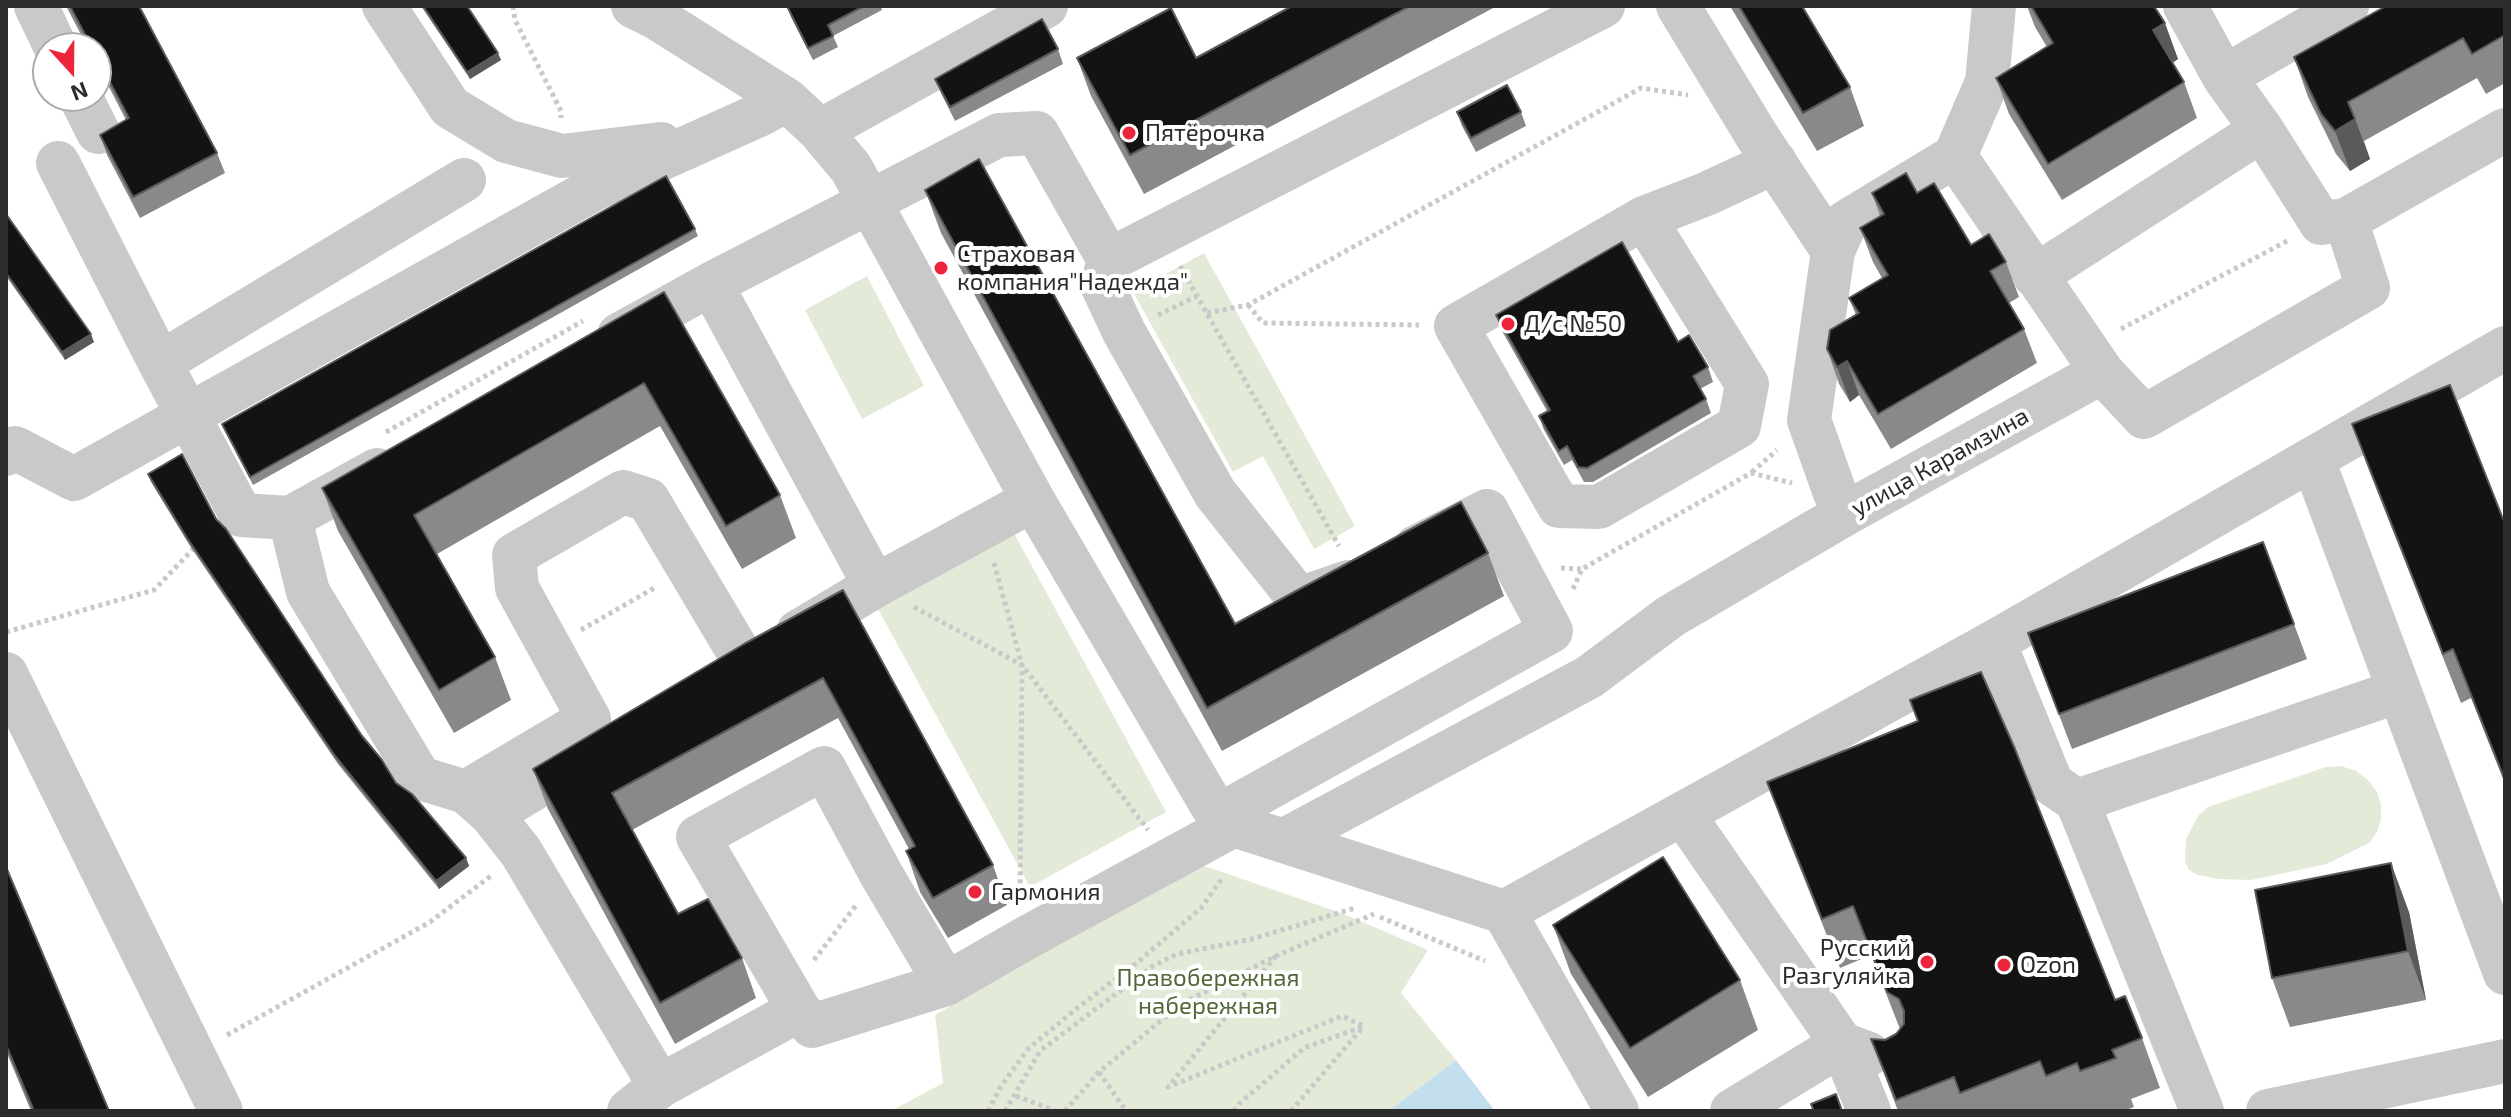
<!DOCTYPE html>
<meta charset="utf-8">
<style>
body{margin:0}
#map{position:relative;width:2511px;height:1117px;overflow:hidden;background:#fff;font-family:"Exo 2",sans-serif}
canvas{display:block}
.frame{position:absolute;inset:0;border:8px solid #2c2c2c;pointer-events:none}
.north{position:absolute;left:32px;top:32px;width:80px;height:80px;box-sizing:border-box;background:#fff;border:2px solid #ababab;border-radius:50%;rotate:159deg;font-size:22px;font-weight:700;line-height:32px;text-align:center;color:#2c2c2c}
.north::after{content:'';display:block;margin:auto;width:28px;height:36px;background:#ec253c;clip-path:polygon(50% 0,100% 100%,50% 72%,0 100%)}
</style>
<div id="map">
<canvas width="2511" height="1117"></canvas>
<div class="frame"></div>
<div class="north">N</div>
</div>
<script>
const c = document.querySelector('canvas').getContext('2d');
c.lineJoin = 'round';
function fill(path, color) {
  c.fillStyle = color;
  c.fill(path, 'evenodd');
}
function toPath(rows) {
  const path = new Path2D();
  for (const r of rows) {
    path.moveTo(r[0], r[1]);
    for (let i = 2; i < r.length; i += 2) path.lineTo(r[i], r[i + 1]);
  }
  return path;
}
function stroke(path, color, width, dash) {
  c.strokeStyle = color;
  c.lineWidth = width;
  c.lineCap = dash ? 'butt' : 'round';
  c.setLineDash(dash || []);
  c.stroke(path);
}
function write(font, color, halo, rows, align = 'center') {
  c.font = font + ' "Exo 2",sans-serif';
  c.lineWidth = 8;
  c.setLineDash([]);
  c.textBaseline = 'middle';
  c.strokeStyle = halo;
  c.fillStyle = color;
  for (const [text, x, y, turn = 0] of rows) {
    c.save();
    c.translate(x, y);
    c.rotate((+turn || 0) * Math.PI / 180);
    c.textAlign = isNaN(turn) ? turn : align;
    if (halo) c.strokeText(text, 0, 0);
    c.fillText(text, 0, 0);
    c.restore();
  }
}
fill(toPath([
 [1204,253,1355,526,1314,549,1263,456,1233,472,1133,292],
 [867,276,924,386,862,419,805,310],
 [1009,524,1166,812,1030,887,872,598],
 [2341,766,2356,771,2368,780,2377,792,2381,805,2381,819,2377,832,2369,843,2327,864,2251,880,2219,879,2198,875,2189,870,2185,861,2186,839,2198,816,2208,807,2326,767],
 [1193,862,1341,913,1428,950,1401,993,1456,1060,1388,1111,891,1111,943,1083,935,1015]
]), '#e3ebd8');
fill(toPath([
 [1456,1060,1495,1111,1388,1111]
]), '#c3deec');
stroke(toPath([
 [513,6,515,20,561,111,561,118],
 [1180,266,1339,546],
 [1248,305,1263,323,1419,325],
 [1207,313,1248,305,1641,88,1688,95],
 [1158,315,1197,296],
 [2121,329,2289,240],
 [386,432,583,321],
 [1752,472,1777,450],
 [994,563,1022,665,1020,897],
 [1561,568,1582,569],
 [1573,589,1582,569,1751,473,1792,483],
 [914,607,1022,665,1148,830],
 [581,630,656,587],
 [6,632,154,590,196,546],
 [1380,917,1485,961],
 [1276,956,1168,1087,1342,1016,1363,1026],
 [814,960,857,904],
 [227,1035,430,922,492,875],
 [1099,1072,1126,1111],
 [1016,1096,1056,1111],
 [988,1111,1000,1088,1028,1049,1076,1009,1139,961,1201,908,1223,877],
 [1005,1111,1040,1051,1153,966,1177,954,1252,939,1355,908],
 [1065,1111,1099,1072,1181,1004,1276,956,1374,914],
 [1234,1111,1240,1103,1304,1048,1362,1027],
 [1291,1111,1363,1027]
]), '#c9c9c9', 5, [4, 4]);
stroke(toPath([
 [36,6,56,48],
 [384,6,450,107,506,141,562,156,661,144],
 [633,6,655,17,787,100,820,131,851,168,1033,500,1212,806,1220,815,1234,825,1504,912,1617,1111],
 [1678,6,1757,136,1833,251],
 [2185,6,2224,77],
 [80,96,98,132],
 [820,131,1046,6],
 [1955,156,2102,372],
 [58,163,160,363],
 [1644,218,1747,384,1739,426,1599,507,1559,506,1456,326,1644,218,1706,194,1775,162],
 [2346,220,2321,223,2262,130,2224,77,2347,6],
 [1109,260,1603,6],
 [2035,276,2262,130],
 [711,284,999,135,1037,133,1109,260,1102,285,1124,332,1215,493,1299,599,1348,582],
 [619,335,711,284,875,586],
 [6,454,15,448,74,479,594,189,757,116,787,100],
 [2313,460,2505,973],
 [377,470,290,518,308,592,420,778,466,792,491,814],
 [1845,514,1835,493,1809,420,1833,251,1846,222,1955,156,1987,82,1994,6],
 [290,518,241,515,160,363,464,180],
 [798,632,875,586,1033,500],
 [1994,642,2052,784,2077,801,2202,1111],
 [6,674,221,1111],
 [590,755,491,814,521,852,660,1086,799,1010,698,837,824,768,881,874,946,984,1026,938,1234,825],
 [466,792,589,719,517,588,514,555,623,492,648,500,745,663],
 [2077,801,2399,691],
 [1683,814,1842,1044,1869,1111],
 [1220,815,1551,631,1487,511,1416,547],
 [1283,841,1589,677,1671,616,1845,514,2102,372,2144,417,2368,288,2346,220,2505,130],
 [1504,912,1994,642,2505,348],
 [799,1010,812,1026,946,984],
 [629,1111,660,1086],
 [1732,1111,1842,1044,1869,1054],
 [2268,1111,2505,1061]
]), '#c9c9c9', 44);
fill(toPath([
 [66,6,139,6,217,153,225,173,140,218,107,155,100,135,126,120,96,62,96,48,88,48],
 [421,6,467,6,501,60,470,79],
 [787,6,881,6,882,10,833,36,838,47,813,60,791,17],
 [1292,6,1497,6,1144,194,1091,96,1077,58,1196,58],
 [1730,6,1802,6,1850,87,1864,126,1817,151],
 [2027,6,2154,6,2178,59,2172,63,2184,82,2197,118,2062,200,2009,114,1996,78,2047,47,2035,27],
 [2505,6,2505,83,2486,94,2477,78,2364,141,2370,159,2350,171,2336,154,2308,97,2294,57],
 [1058,49,1063,64,955,121,941,93,935,79],
 [1457,112,1521,112,1526,126,1476,152,1462,126],
 [925,190,1235,624,1488,553,1504,596,1222,751,941,233],
 [1872,193,1917,193,1971,245,2006,262,2019,297,2009,303,2024,329,2037,363,1891,449,1859,395,1850,402,1839,384,1827,349,1856,315,1849,298,1882,278,1873,262,1860,228,1880,216],
 [6,214,94,342,65,360,6,276],
 [695,229,698,236,253,485,225,431,222,424],
 [664,292,780,495,796,538,742,569,660,426,437,554,495,657,511,700,454,733,338,531,322,488],
 [1496,315,1678,342,1708,367,1713,382,1700,389,1706,399,1711,413,1593,482,1584,482,1572,460,1564,465,1544,430,1539,416,1547,411,1501,329],
 [2352,424,2505,524,2505,784,2471,698,2461,703,2370,473],
 [148,474,216,519,362,736,396,783,466,858,469,866,439,889,338,764,190,546,151,482],
 [843,590,993,865,1007,905,948,938,920,892,906,851,909,849,838,718,632,830,678,914,742,958,756,998,675,1044,548,809,533,769],
 [2294,624,2307,659,2072,749,2028,633],
 [1910,700,2142,1038,2160,1088,2131,1099,2134,1107,2123,1111,1898,1111,1871,1039,1885,1040,1896,1034,1900,1029,1871,955,1840,968,1785,831,1767,782,1918,721],
 [6,867,109,1111,31,1111,6,1051],
 [2409,912,2426,1000,2290,1027,2272,978],
 [1553,925,1740,980,1758,1030,1648,1097,1571,974]
]), '#898989');
fill(toPath([
 [2165,23,2178,59,2166,67,2153,30],
 [498,53,501,60,470,79,467,72],
 [2355,119,2370,159,2350,171,2335,131],
 [91,334,94,342,65,360,62,352],
 [1847,361,1859,395,1850,402,1837,367],
 [466,858,469,866,439,889,436,881],
 [2391,863,2409,912,2426,1000,2408,951]
]), '#5a5a5a');
const building = toPath([
 [70,6,139,6,217,153,133,197,100,135,129,118,96,56,96,48,92,48,70,6],
 [423,6,467,6,498,53,467,72,423,6],
 [787,6,864,6,828,25,833,36,808,48,787,6],
 [1292,6,1410,6,1130,155,1077,58,1171,8,1196,58,1292,6],
 [1739,6,1802,6,1850,87,1803,113,1739,6],
 [2031,6,2154,6,2165,23,2153,30,2184,82,2048,164,1996,78,2053,43,2031,6],
 [2386,6,2505,6,2505,35,2472,54,2463,38,2348,102,2355,119,2335,131,2321,114,2294,57,2386,6],
 [1042,19,1058,49,950,107,935,79,1042,19],
 [1507,85,1521,112,1471,138,1457,112,1507,85],
 [979,159,1235,624,1461,502,1488,553,1207,708,925,190,979,159],
 [1906,173,1917,193,1934,183,1971,245,1989,234,2006,262,1990,271,2024,329,1878,414,1847,361,1837,367,1827,349,1830,330,1859,313,1849,298,1888,275,1860,228,1884,214,1872,193,1906,173],
 [666,176,695,229,250,477,222,424,666,176],
 [6,214,91,334,62,352,6,273,6,214],
 [1622,242,1678,342,1689,335,1708,367,1693,376,1706,399,1587,468,1578,467,1567,446,1559,451,1539,416,1550,410,1496,315,1622,242],
 [664,292,780,495,726,526,644,383,414,515,495,657,439,690,322,488,664,292],
 [2450,385,2505,524,2505,780,2453,649,2443,654,2352,424,2450,385],
 [182,454,216,519,226,529,362,736,382,760,396,783,412,794,466,858,436,881,335,756,187,538,148,474,182,454],
 [2263,542,2294,624,2059,714,2028,633,2263,542],
 [843,590,993,865,933,898,906,851,915,846,823,678,612,793,678,914,708,899,742,958,660,1003,533,769,744,644,843,590],
 [1981,672,2015,749,2115,1000,2125,996,2142,1038,2112,1050,2116,1058,2080,1071,2077,1063,2046,1076,2040,1061,1960,1093,1954,1077,1896,1100,1871,1039,1885,1040,1896,1034,1904,1024,1904,1011,1899,999,1887,992,1853,906,1822,919,1767,782,1918,721,1910,700,1981,672],
 [1663,857,1740,980,1630,1048,1553,925,1663,857],
 [2391,863,2408,951,2272,978,2255,890,2391,863],
 [6,867,109,1111,34,1111,6,1045,6,867],
 [1836,1094,1842,1111,1814,1111,1811,1104,1836,1094]
]);
fill(building, '#131313');
stroke(building, '#5a5a5a', 2);
for (const [x, y, r, color] of [
 [1129,133,8,"#ec253c"],
 [941,268,8,"#ec253c"],
 [1508,324,8,"#ec253c"],
 [975,892,8,"#ec253c"],
 [1927,962,8,"#ec253c"],
 [2004,965,8,"#ec253c"]
]) {
  const dot = new Path2D();
  dot.arc(x, y, r, 0, 2 * Math.PI);
  c.fillStyle = color;
  c.fill(dot);
  stroke(dot, '#fff', 3);
}
write('24px', '#2c2c2c', '#fff', [
 ["Пятёрочка",1145,133],
 ["Страховая",957,254],
 ["компания\"Надежда\"",957,282],
 ["Д/с №50",1524,324],
 ["Гармония",991,892],
 ["Русский",1911,948,"right"],
 ["Разгуляйка",1911,976,"right"],
 ["Ozon",2020,965]
], 'left');
write('24px', '#2c2c2c', '#fff', [
 ["улица Карамзина",1940,462,-29]
]);
write('24px', '#516938', '#fff', [
 ["Правобережная",1208,978],
 ["набережная",1208,1006]
]);
</script>
